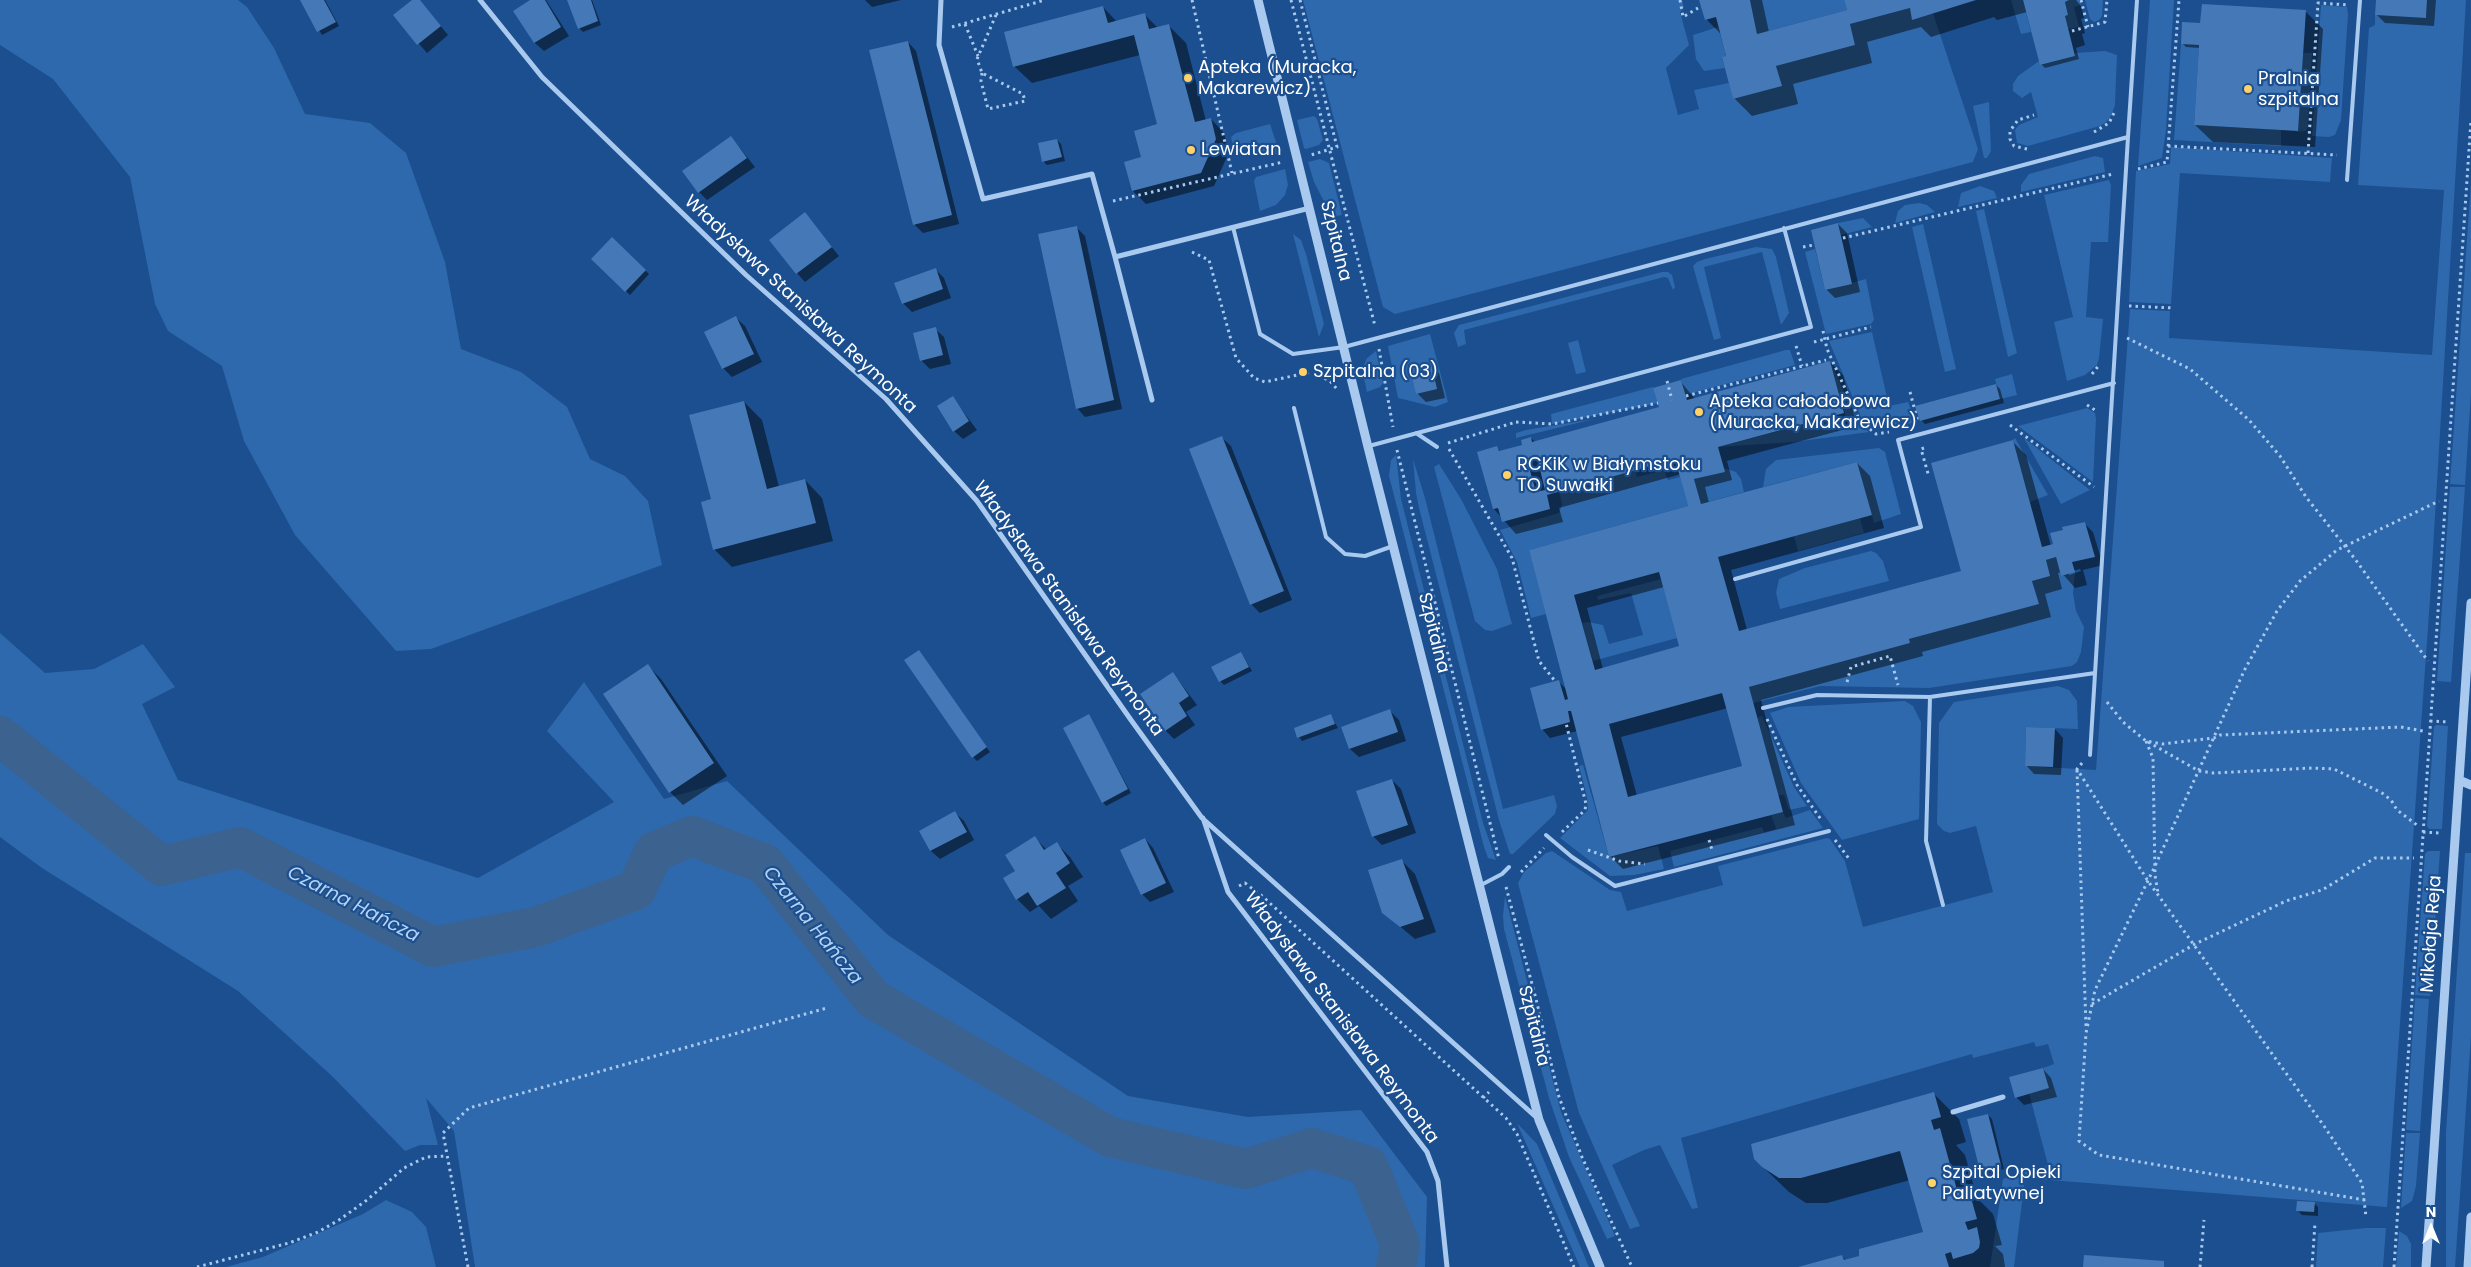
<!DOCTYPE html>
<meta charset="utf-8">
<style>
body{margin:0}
#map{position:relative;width:2471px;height:1267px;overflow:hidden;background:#1b4f8f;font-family:Poppins,sans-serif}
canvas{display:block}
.north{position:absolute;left:2406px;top:1202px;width:50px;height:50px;-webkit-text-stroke:4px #1b4f8f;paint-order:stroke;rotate:0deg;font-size:14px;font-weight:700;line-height:20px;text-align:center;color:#fff}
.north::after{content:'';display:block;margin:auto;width:18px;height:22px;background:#fff;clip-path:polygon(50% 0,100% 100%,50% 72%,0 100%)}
</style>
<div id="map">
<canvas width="2471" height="1267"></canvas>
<div class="north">N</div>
</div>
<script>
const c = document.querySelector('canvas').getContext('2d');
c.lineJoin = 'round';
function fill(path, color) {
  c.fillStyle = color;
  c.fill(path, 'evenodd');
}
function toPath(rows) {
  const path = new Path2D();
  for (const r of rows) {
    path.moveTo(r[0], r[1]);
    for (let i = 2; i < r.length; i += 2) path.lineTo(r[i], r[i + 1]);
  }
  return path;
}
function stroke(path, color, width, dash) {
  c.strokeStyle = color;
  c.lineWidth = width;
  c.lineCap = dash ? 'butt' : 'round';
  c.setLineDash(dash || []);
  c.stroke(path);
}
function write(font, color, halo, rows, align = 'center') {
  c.font = font + ' Poppins,sans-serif';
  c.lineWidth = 4.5;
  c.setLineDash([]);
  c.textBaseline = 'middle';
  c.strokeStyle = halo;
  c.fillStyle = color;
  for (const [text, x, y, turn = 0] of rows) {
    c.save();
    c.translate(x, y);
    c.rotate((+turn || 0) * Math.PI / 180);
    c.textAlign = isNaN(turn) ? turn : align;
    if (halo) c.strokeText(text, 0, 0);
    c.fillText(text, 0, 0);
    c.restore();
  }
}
fill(toPath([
 [0,0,238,0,247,7,274,48,305,114,370,123,406,153,445,262,461,349,521,372,567,407,590,459,625,476,648,501,662,565,431,649,396,651,295,535,244,441,222,366,168,331,155,304,130,177,53,79,0,45],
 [1303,0,1682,0,1684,8,1680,12,1689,45,1666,68,1678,115,1699,109,1694,90,1729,83,1733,99,1781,86,1776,66,1855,45,1850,24,1910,8,1933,13,1978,149,1973,162,1395,314,1383,307],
 [1750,0,1844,0,1847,10,1757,34],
 [2011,0,2023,0,2031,32,2021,34],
 [2068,0,2079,0,2081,5,2074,7,2079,27,2068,29,2065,16,2068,15,2065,2],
 [2085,0,2103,0,2102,16,2099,20,2094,22,2090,19],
 [2150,0,2174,0,2166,130,2162,158,2138,166],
 [2427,0,2466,0,2430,599,2387,1207,2025,1178,2014,1267,1990,1267,2003,1179,2048,1165,2029,1093,2049,1088,2043,1068,2054,1064,2048,1044,2036,1047,2034,1042,1973,1058,1972,1054,1681,1138,1698,1208,1692,1209,1660,1145,1644,1150,1612,1165,1640,1226,1630,1229,1579,1113,1518,883,1524,872,1546,853,1552,851,1610,890,1621,892,1627,911,1723,885,1718,866,1827,838,1830,839,1845,861,1863,927,1993,892,1976,826,1950,833,1944,831,1937,824,1939,723,1954,702,2058,686,2069,690,2077,701,2078,729,2026,727,2025,766,2096,770,2130,309,2170,311,2169,338,2432,355,2444,190,2358,185,2369,28,2375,25,2375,15,2426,18],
 [2321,5,2347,7,2348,14,2341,120,2335,135,2329,137,2312,136],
 [1718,27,1726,56,1722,58,1725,68,1704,71,1696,59,1693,35],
 [2181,44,2199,45,2194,125,2281,130,2281,146,2174,140],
 [2105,51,2117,55,2115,105,2111,116,2106,122,2100,126,2028,146,2017,143,2015,130,2019,125,2038,117,2031,92,2022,98,2013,91,2013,84,2018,76,2039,61,2041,65,2075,56,2075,53],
 [2303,53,2312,53,2308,127,2306,131,2297,132],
 [1989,102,1991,151,1987,158,1984,158,1973,106],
 [1314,116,1317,119,1323,140,1319,145,1306,149,1304,148,1297,120],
 [1270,124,1280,154,1260,154,1237,147,1232,143,1231,137,1236,133],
 [2171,147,2332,158,2330,182,2180,173,2171,304,2129,302,2136,171,2170,164],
 [2095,156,2103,158,2105,172,2021,192,2021,185,2029,174],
 [1320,159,1329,163,1342,215,1332,217,1314,182,1308,162],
 [1285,169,1288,185,1285,195,1276,205,1260,211,1254,181,1256,177],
 [2109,180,2111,185,2108,242,2091,242,2086,317,2103,319,2099,358,2097,365,2085,375,2067,381,2054,322,2073,317,2044,195],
 [2471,182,2471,393,2465,485,2450,484],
 [1980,186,1994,191,1997,198,1958,207,1961,193],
 [1919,203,1927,205,1935,212,1895,223,1898,211,1905,205],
 [1984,209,2017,353,2008,357,1976,211],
 [1863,218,1872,227,1841,235,1838,223],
 [1923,224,1956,369,1945,372,1912,227],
 [1293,234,1301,240,1306,254,1324,324,1319,337],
 [1756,247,1772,249,1776,257,1789,313,1781,325,1762,252,1704,267,1721,338,1714,340,1693,266,1697,262,1705,259],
 [1815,249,1825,290,1866,279,1874,320,1871,324,1826,334,1805,252],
 [1662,272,1668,272,1672,275,1675,287,1673,290,1668,278,1664,277,1464,330,1466,344,1458,347,1454,333,1459,325],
 [1872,332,1889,406,1908,402,1916,422,1885,429,1874,426,1861,417,1829,341],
 [1430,334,1448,402,1435,407,1398,398,1388,346],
 [1578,340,1586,372,1576,374,1568,343],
 [1786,350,1790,350,1795,365,1685,395,1681,379],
 [1376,351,1383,383,1380,387,1367,392,1363,374,1363,367,1367,358],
 [1830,361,1858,423,1869,432,1794,442,1718,447,1832,417,1836,431,1849,428],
 [2012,374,2017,395,2000,399,1995,379],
 [1653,387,1658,403,1552,424,1551,414],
 [2087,408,2095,413,2096,419,2093,482,2018,426],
 [1594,419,1516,438,1516,433,1526,430],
 [2015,438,2048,495,2030,502,2013,440],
 [2024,438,2090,490,2061,504],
 [1879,448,1885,452,1901,514,1874,523,1857,462,1763,487,1766,469,1776,460],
 [1396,455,1401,499,1483,823,1496,860,1488,858,1484,847,1389,476,1391,460],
 [1413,459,1425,498,1503,809,1554,795,1557,806,1555,814,1513,854,1510,854,1499,820,1419,508,1416,493],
 [1439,464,1461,499,1497,569,1512,624,1492,631,1485,630,1475,621,1434,467],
 [1724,468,1736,472,1741,479,1744,492,1701,504,1694,479,1724,472],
 [1635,470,1637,477,1664,470,1668,480,1680,477,1688,506,1529,550,1546,614,1531,618,1517,562,1500,530,1559,513,1562,504,1559,491],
 [2450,487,2465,487,2451,682,2437,681],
 [1860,518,1864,533,1798,551,1794,536],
 [1871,551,1876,553,1883,561,1889,581,1780,609,1776,593,1779,579,1805,568],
 [2056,557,2061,576,2075,572,2073,593,2076,611,2084,627,2081,652,2077,662,2072,666,1929,688,1820,686,1753,703,1749,687,1910,643,1909,639,2038,604,2032,581,2046,560],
 [1661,579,1677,638,1593,661,1582,623,1588,622,1603,625,1609,644,1643,635,1631,593,1598,600,1597,596],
 [0,633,45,673,94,669,143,644,175,687,142,704,178,780,478,878,614,802,547,731,584,682,664,799,727,781,888,935,1128,1096,1248,1117,1361,1110,1427,1197,1425,1267,475,1267,454,1131,426,1098,438,1145,420,1145,405,1151,332,1076,238,991,42,868,0,837],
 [1905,701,1913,706,1921,722,1919,819,1842,840,1801,783,1770,713,1788,707],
 [1762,716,1794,787,1807,806,1789,810,1784,795,1778,795,1757,718],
 [2436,725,2448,726,2442,829,2429,829,2427,826,2434,727],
 [1583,765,1609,857,1658,846,1664,869,1634,875,1610,876,1560,838,1588,810,1587,797,1579,766],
 [1810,810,1823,828,1674,867,1670,851,1762,827,1764,832,1776,829,1771,815,1783,812,1786,818],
 [2428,851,2440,851,2430,996,2415,995,2425,854],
 [2465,853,2471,853,2471,1036,2455,1267,2446,1267,2446,1132],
 [1505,896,1561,1112,1615,1236,1607,1239,1569,1157,1549,1098,1504,929,1503,916],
 [2415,998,2429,999,2420,1131,2406,1130],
 [1517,1123,1537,1144,1589,1267,1580,1267],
 [2406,1133,2420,1133,2416,1186,2412,1201,2401,1208],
 [386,1200,412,1212,426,1227,436,1267,226,1267,263,1257,363,1214],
 [2366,1228,2386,1228,2383,1267,2316,1267,2318,1233],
 [2399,1231,2407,1236,2411,1244,2411,1267,2396,1267]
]), '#2e69ad');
fill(toPath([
 [301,0,325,0,339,26,322,35],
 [414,0,419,0,425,7,448,35,427,53,395,16],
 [532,0,546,0,569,36,544,51,535,43,515,11],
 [568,0,592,0,601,25,583,32,579,28],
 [865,0,901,0,872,7],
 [1701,0,1762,0,1769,32,1848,11,1845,0,2076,0,2081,6,2084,18,2081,19,2085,33,2082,34,2085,45,2076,48,2079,59,2045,68,2041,64,2027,12,1997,20,1994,17,1931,37,1921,27,1867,42,1872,63,1793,84,1798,104,1752,116,1734,98,1722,35,1706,19],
 [2377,0,2436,0,2434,26,2385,23,2376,14],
 [1103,7,1117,22,1145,15,1158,28,1168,25,1186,43,1206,121,1211,119,1224,133,1229,152,1214,186,1146,204,1133,191,1159,125,1140,55,1032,83,1014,66],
 [2305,11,2323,29,2315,147,2213,142,2195,125,2200,48,2186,47,2182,43,2202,24],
 [908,42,916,51,959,224,923,233,914,224],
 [731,137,755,167,707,200,699,192],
 [1057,140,1061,144,1065,161,1047,165,1043,161],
 [804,213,839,256,805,282,797,273],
 [1838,224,1847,233,1860,292,1835,298,1826,289],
 [1076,227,1085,236,1122,409,1085,417,1077,408],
 [612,239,649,274,630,295,593,259],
 [935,269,944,278,951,298,912,312,903,303],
 [736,318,745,326,762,362,732,377,723,368],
 [935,329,944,337,951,364,930,369,921,360],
 [1830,362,1843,375,1857,426,1727,461,1732,480,1705,487,1709,503,1857,463,1870,476,1884,528,1731,570,1747,630,1962,572,2013,442,2026,455,2051,546,2084,523,2093,532,2103,565,2083,570,2087,585,2075,588,2061,572,2058,573,2062,589,2045,594,2051,617,1922,652,1923,656,1761,700,1795,825,1623,869,1610,856,1577,731,1550,738,1542,729,1559,682,1566,689,1531,551,1690,507,1681,474,1559,508,1563,522,1516,534,1494,509,1479,453,1497,448,1501,452,1523,446,1531,438,1535,442,1660,408,1681,382,1695,399],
 [2080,569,2081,571,2069,575,2069,572],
 [1664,587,1681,647,1603,669,1587,608],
 [1728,708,1744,767,1637,796,1621,737],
 [1430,364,1439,373,1445,398,1426,402,1417,393],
 [1996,385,2000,389,2004,403,1925,424,1921,420],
 [953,398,977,430,963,439,954,431],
 [744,402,762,420,779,487,805,480,822,498,833,541,732,567,714,549,712,500],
 [1222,438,1231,446,1292,600,1260,613,1251,604],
 [919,651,990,752,977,761,973,757],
 [1241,653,1252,671,1224,685,1220,681],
 [648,666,661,679,727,776,683,805,670,792],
 [1173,673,1197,705,1186,712,1195,725,1174,739,1166,731,1141,694],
 [1390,711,1399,720,1406,741,1359,757,1350,749,1343,728],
 [1089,716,1131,793,1106,806,1103,802],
 [1331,716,1338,728,1302,741,1299,737],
 [2055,729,2063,738,2061,775,2034,774,2026,765],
 [1392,780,1401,789,1416,833,1382,845,1373,836],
 [955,813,964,821,974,840,940,859,931,851,921,831],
 [1035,838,1047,850,1057,844,1070,857,1083,877,1068,886,1078,901,1051,919,1039,906,1030,912,1017,899,1016,871],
 [1145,839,1153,848,1174,892,1150,902,1142,894],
 [1402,861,1415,874,1436,932,1415,939,1383,912],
 [2043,1069,2051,1078,2057,1097,2024,1105,2016,1097],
 [1934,1094,1959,1119,1966,1142,1956,1145,1965,1155,1977,1198,1993,1214,2002,1245,1995,1246,2003,1254,2005,1267,1800,1267,1842,1256,1846,1261,1924,1233,1910,1180,1827,1203,1806,1203,1789,1192,1762,1166],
 [1988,1115,1992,1119,2004,1169,1985,1174,1981,1170],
 [2314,1203,2318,1207,2318,1216,2302,1215,2298,1211]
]), '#0007');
stroke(toPath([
 [0,736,162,866,240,847,433,947,536,927,636,890,654,852,692,836,765,864,873,999,1110,1137,1246,1169,1312,1148,1368,1166,1400,1244,1396,1267]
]), '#3c6290', 40);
fill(toPath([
 [300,0,324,0,336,22,317,32],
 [412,0,420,0,441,26,417,45,393,15],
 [530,0,545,0,561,27,534,43,513,11],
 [567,0,591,0,598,21,578,29],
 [1699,0,1750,0,1757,34,1847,10,1844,0,1976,0,1912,20,1910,8,1850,24,1855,45,1776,66,1782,86,1733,99,1722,57,1726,56,1716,17,1705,20],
 [2023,0,2069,0,2065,2,2068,15,2065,16,2075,56,2040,65],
 [2376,0,2427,0,2426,18,2375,15],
 [2202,4,2306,10,2298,131,2194,125,2199,45,2181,44,2182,22,2200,23],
 [1103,6,1108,23,1145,13,1149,29,1169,24,1195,122,1211,118,1216,139,1201,173,1132,191,1124,162,1141,157,1134,131,1157,124,1134,35,1013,67,1004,32],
 [908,41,952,215,913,225,869,50],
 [731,136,747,158,698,193,682,171],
 [1057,139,1062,157,1042,162,1038,143],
 [805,212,832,247,796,274,769,240],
 [1838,223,1852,284,1825,290,1811,230],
 [1077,226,1114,400,1076,409,1038,234],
 [612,237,646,270,625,292,591,259],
 [936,268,943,289,902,304,894,283],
 [736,316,754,354,722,369,704,332],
 [936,327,943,355,920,361,913,333],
 [1830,361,1844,413,1718,447,1725,472,1694,479,1701,504,1857,462,1872,515,1718,557,1739,631,1961,571,1931,463,2013,440,2042,547,2053,544,2050,533,2063,530,2062,527,2085,522,2095,557,2072,562,2075,572,2061,576,2056,557,2046,560,2050,576,2032,581,2039,604,1909,639,1910,643,1749,687,1783,812,1609,857,1571,711,1568,711,1570,722,1541,730,1530,688,1559,680,1565,700,1568,699,1529,550,1688,506,1675,459,1547,495,1550,509,1502,522,1498,508,1493,509,1477,452,1497,446,1499,451,1522,445,1521,440,1531,437,1532,442,1659,407,1653,388,1681,380,1687,400],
 [1537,457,1545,490,1536,492,1527,460],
 [1659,572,1679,646,1595,670,1574,595],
 [1722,693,1742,766,1628,797,1609,724],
 [1431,363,1437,389,1416,394,1410,368],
 [1996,384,2000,399,1920,421,1915,406],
 [953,396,969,421,953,432,937,406],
 [744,401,767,489,805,479,816,523,713,550,701,502,711,499,689,415],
 [1222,436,1284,591,1250,605,1189,449],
 [919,650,987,747,972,758,904,660],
 [1241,652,1249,667,1219,682,1211,667],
 [648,664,714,763,669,793,603,694],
 [1173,672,1189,696,1179,703,1187,716,1165,731,1140,694],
 [1390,709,1398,732,1349,749,1341,727],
 [1089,714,1128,789,1102,803,1063,728],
 [1331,714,1335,724,1297,738,1294,728],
 [2026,727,2055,728,2053,767,2025,766],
 [1392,779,1408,825,1372,837,1356,791],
 [955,811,967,832,930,851,919,831],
 [1035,836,1044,850,1057,842,1070,863,1056,873,1066,888,1037,906,1028,892,1016,900,1003,878,1015,871,1005,855],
 [1145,838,1166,883,1141,895,1120,850],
 [1402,859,1424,919,1400,927,1382,913,1368,870],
 [2043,1068,2049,1088,2015,1098,2009,1077],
 [1934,1092,1941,1117,1931,1120,1934,1130,1940,1128,1957,1190,1968,1187,1977,1219,1965,1222,1968,1230,1977,1227,1980,1242,1979,1248,1973,1253,1953,1259,1951,1252,1945,1254,1949,1267,1798,1267,1842,1255,1844,1260,1859,1256,1859,1249,1923,1232,1900,1151,1801,1178,1779,1178,1762,1167,1754,1159,1751,1144],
 [1988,1114,2001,1165,1980,1171,1967,1119],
 [2297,1201,2315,1202,2314,1212,2296,1211],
 [2084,1255,2164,1261,2164,1267,2083,1267]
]), '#4478b7');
stroke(toPath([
 [1192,0,1232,173],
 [1291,0,1375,326],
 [1300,0,1337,147,1311,155],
 [1680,0,1683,17,1698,8],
 [2081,0,2088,27],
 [965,24,978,56],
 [952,27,1045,0],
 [2072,31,2105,22,2107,0],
 [982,73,981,81,988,109,1025,101,1023,94,982,73,977,59,996,15],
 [2094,132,2109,123,2115,111],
 [2168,146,2337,155],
 [2027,149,2014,146,2010,139,2010,131,2018,120,2034,115],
 [2308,153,2318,3,2349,5],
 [2138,169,2167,162,2179,0],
 [1113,201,1283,162],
 [1843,238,2113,174],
 [1803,247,1814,245],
 [1192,252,1209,260,1236,358,1254,378,1265,382,1311,372,1330,381,1337,389],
 [2129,306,2174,308],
 [1823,331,1827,349,1860,421,1876,434,1889,432],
 [2127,338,2190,369,2249,420,2280,456,2306,497,2355,559,2428,661],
 [1814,342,1871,327],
 [1796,346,1802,366],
 [1379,349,1393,427],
 [2092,374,2100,364],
 [1667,381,1672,400],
 [1910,392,1918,422],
 [1686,396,1826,360],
 [2087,405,2098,412],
 [1516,422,1552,424,1658,403],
 [2010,425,2094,487],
 [1448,443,1516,422],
 [1924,448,1921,449,1929,477],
 [1449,449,1512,558,1539,661,1555,681],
 [1397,450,1499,859],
 [1847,682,1851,667,1890,656,1898,685],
 [2107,702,2123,722,2146,741,2162,744,2214,738,2220,735,2401,727,2423,731],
 [1767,719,1797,785,1822,821],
 [2430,721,2448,722],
 [2146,741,2153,758,2155,875,2158,893],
 [2148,742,2199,771,2214,773,2312,768,2334,769,2382,793,2391,800,2397,810,2417,825],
 [2082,763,2077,769,2148,881,2324,1126,2362,1183,2366,1217],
 [2077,770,2086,1026],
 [1562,832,1585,810,1586,804,1566,723],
 [2423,832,2440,833],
 [1709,840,1712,850],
 [1835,840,1850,860],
 [1588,850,1619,861,1645,864],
 [1521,872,1544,848],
 [1239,886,1245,883,1262,896,1506,1118,1517,1134,1574,1267],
 [1506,887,1536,999,1559,1097,1582,1157,1632,1267],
 [2092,1004,2195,944,2286,901,2322,890,2375,858,2414,858],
 [1483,1098,1489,1092],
 [2365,1200,2099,1155,2079,1141,2086,1033,2095,990,2155,866,2245,669,2277,611,2300,581,2337,550,2439,501],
 [197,1267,289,1243,318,1232,339,1220,367,1200,404,1168,426,1157,447,1156],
 [468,1267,443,1133,469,1108,827,1008],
 [2200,1267,2204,1220],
 [2312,1267,2315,1223],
 [2394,1267,2471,120]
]), '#a9c9ee', 3, [2.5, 4]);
stroke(toPath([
 [2347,180,2360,0],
 [1233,227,1260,334,1293,354,1344,347,2128,137,2137,0],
 [1294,408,1326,537,1345,554,1365,556,1393,546],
 [1416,433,1437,447],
 [1369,446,1811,327,1784,228],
 [1735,579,1921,527,1898,440,2114,383],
 [1930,697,1926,841,1943,905],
 [1763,708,1817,695,1930,697,2095,673],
 [2090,755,2128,137],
 [1546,835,1572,857,1615,886,1829,831],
 [1481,885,1502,874,1509,867]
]), '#a9c9ee', 4);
stroke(toPath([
 [480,0,542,77,746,275,886,399,977,501,1131,720,1202,818,1536,1117],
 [941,0,939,45,983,199,1092,174,1115,257,1310,208],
 [1115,257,1152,400],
 [1203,818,1228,892,1427,1152,1438,1181,1447,1267],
 [1953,1112,2003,1097]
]), '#a9c9ee', 5);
stroke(toPath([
 [1258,0,1368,447,1539,1120,1600,1267],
 [2459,780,2471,785],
 [2426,1267,2471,603],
 [2468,1267,2471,1217]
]), '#a9c9ee', 9);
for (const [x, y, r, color] of [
 [1188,78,5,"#ffd166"],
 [2248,89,5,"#ffd166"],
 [1191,150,5,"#ffd166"],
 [1303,372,5,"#ffd166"],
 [1699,412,5,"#ffd166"],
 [1507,475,5,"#ffd166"],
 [1932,1183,5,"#ffd166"]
]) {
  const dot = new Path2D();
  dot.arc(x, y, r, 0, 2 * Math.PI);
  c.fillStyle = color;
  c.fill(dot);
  stroke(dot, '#1b4f8f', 2);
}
write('18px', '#fff', '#1b4f8f', [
 ["Apteka (Muracka,",1198,68],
 ["Makarewicz)",1198,89],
 ["Pralnia",2258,79],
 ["szpitalna",2258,100],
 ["Lewiatan",1201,150],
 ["Szpitalna (03)",1313,372],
 ["Apteka całodobowa",1709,402],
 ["(Muracka, Makarewicz)",1709,423],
 ["RCKiK w Białymstoku",1517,465],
 ["TO Suwałki",1517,486],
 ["Szpital Opieki",1942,1173],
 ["Paliatywnej",1942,1194]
], 'left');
write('18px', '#fff', '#1b4f8f', [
 ["Szpitalna",1335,241,76],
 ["Władysława Stanisława Reymonta",800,305,43],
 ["Władysława Stanisława Reymonta",1068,609,54],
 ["Szpitalna",1433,633,76],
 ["Mikołaja Reja",2432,934,-86],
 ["Władysława Stanisława Reymonta",1341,1018,53],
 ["Szpitalna",1533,1026,76]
]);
write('italic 19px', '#b5d3f5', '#1b4f8f', [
 ["Czarna Hańcza",353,905,27],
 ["Czarna Hańcza",812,926,51]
]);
</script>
